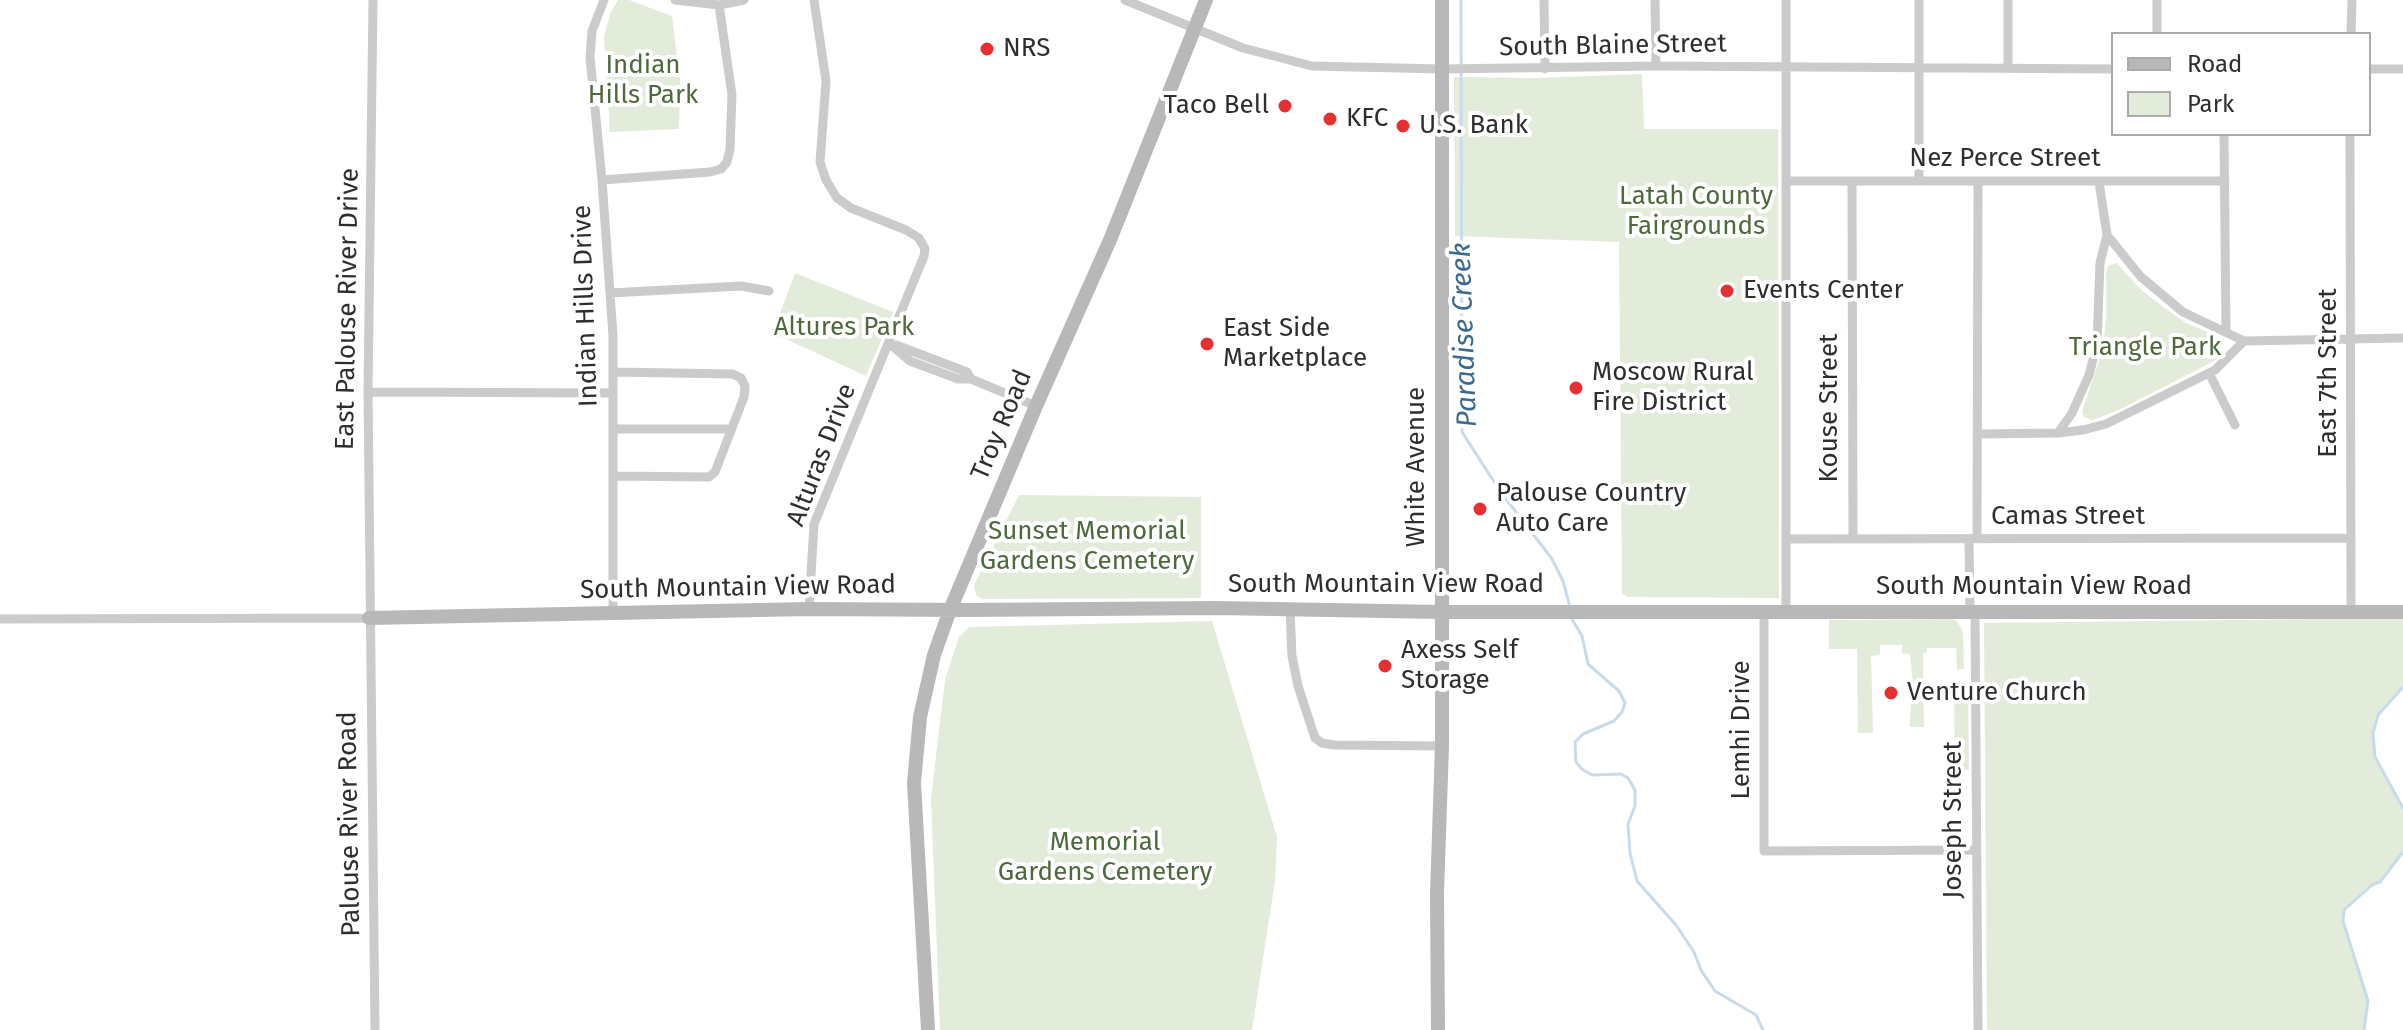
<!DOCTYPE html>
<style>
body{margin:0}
#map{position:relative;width:2403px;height:1030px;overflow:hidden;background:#fff;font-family:"Fira Sans",sans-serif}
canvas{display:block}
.legend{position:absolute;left:2111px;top:32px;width:260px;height:104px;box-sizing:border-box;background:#fff;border:2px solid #ababab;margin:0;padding:10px 14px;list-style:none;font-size:24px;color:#2e2e2e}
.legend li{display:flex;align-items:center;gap:16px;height:40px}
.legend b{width:40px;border:2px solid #ababab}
</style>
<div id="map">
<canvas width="2403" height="1030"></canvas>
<ul class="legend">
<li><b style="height:10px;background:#b8b8b8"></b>Road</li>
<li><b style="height:22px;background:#e3ebdb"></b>Park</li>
</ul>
</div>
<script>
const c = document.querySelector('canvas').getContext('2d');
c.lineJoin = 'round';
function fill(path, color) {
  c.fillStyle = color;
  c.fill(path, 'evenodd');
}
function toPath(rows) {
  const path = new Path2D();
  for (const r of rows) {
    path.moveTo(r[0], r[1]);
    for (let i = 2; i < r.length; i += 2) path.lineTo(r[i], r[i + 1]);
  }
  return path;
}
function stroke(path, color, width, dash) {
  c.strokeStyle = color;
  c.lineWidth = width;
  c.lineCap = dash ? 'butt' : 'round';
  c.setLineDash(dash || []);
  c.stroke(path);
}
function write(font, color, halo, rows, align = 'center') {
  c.font = font + ' "Fira Sans",sans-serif';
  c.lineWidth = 8;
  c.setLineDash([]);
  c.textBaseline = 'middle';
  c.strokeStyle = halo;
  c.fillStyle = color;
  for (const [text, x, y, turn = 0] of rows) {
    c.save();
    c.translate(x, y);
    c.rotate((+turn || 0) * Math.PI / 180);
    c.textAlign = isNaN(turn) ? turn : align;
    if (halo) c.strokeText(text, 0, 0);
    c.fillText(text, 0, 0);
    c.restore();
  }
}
fill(toPath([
 [618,0,629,0,672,16,680,80,679,129,610,132,604,37,610,14],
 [1642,74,1644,129,1778,129,1779,598,1628,597,1622,594,1619,242,1455,236,1454,77,1536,78],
 [2117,263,2139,288,2162,306,2186,323,2217,336,2221,345,2220,353,2217,359,2210,363,2119,410,2093,420,2084,417,2082,411,2103,349,2106,319,2106,273,2108,266],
 [795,273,893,312,866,376,773,333],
 [1019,495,1201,497,1201,598,982,599,976,595,974,585],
 [2403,618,2403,687,2378,715,2373,733,2376,757,2403,808,2403,852,2380,882,2372,885,2344,910,2343,921,2368,1001,2364,1030,1987,1030,1984,623],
 [1952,619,1957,621,1963,632,1964,669,1957,670,1956,648,1927,648,1927,652,1923,653,1924,727,1910,727,1912,676,1910,654,1902,653,1902,645,1880,645,1880,655,1871,656,1873,733,1858,733,1857,649,1829,649,1829,620],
 [1212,621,1277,837,1275,881,1252,1030,940,1030,931,798,945,680,959,637,969,627],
 [1957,684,1968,684,1969,770,1955,770,1954,692,1957,691]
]), '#e3ebdb');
stroke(toPath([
 [1461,0,1462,432,1500,491,1552,559,1563,581,1570,607],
 [1572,619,1582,636,1588,664,1619,691,1625,703,1622,712,1614,721,1583,734,1575,742,1576,762,1582,769,1592,775,1621,774,1628,778,1635,790,1635,806,1628,824,1630,853,1637,881,1676,925,1694,952,1701,970,1715,991,1756,1015,1763,1030],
 [2403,687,2378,715,2373,733,2375,757,2403,808],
 [2364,1030,2368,1001,2343,921,2344,910,2372,885,2380,882,2403,852]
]), '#c7dbeb', 3);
stroke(toPath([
 [373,0,368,392,375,1030],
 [604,0,592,31,590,57,602,180,613,336,613,613],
 [675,0,719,5,744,0],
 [1125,0,1243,48,1312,66,1441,69,1656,66,2113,69],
 [1544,0,1545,69],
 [1655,0,1656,66],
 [1786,0,1786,610],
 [1919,0,1919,181],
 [2008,0,2008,68],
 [2157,0,2157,34],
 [2351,34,2352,0],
 [2369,69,2403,69],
 [2224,134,2226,332],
 [2350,134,2351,612],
 [602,180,710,172,721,169,727,162,730,149,732,95,719,5],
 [1786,181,2225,181],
 [1852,181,1853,539],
 [2099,182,2107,235,2141,277,2183,312,2244,341],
 [610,293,741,286,769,291],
 [889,343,910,361,958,379,971,379,1036,406],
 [896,345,967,372,971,379],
 [613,372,733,374,741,378,745,386,744,397,715,472,709,477,613,476],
 [2209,373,2235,425],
 [368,392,613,393],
 [613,429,731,429],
 [2058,433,2072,413,2089,375,2097,344,2100,263,2107,235],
 [1978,434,2058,433,2083,430,2106,424,2215,370,2244,341,2403,338],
 [1786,539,2351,538],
 [1969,539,1970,610],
 [1977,539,1978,181],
 [809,609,814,524,924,256,925,249,919,238,906,230,851,208,837,198,826,180,820,162,826,81,814,0],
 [1290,609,1292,656,1298,686,1315,738,1322,743,1334,745,1442,746],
 [1764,610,1764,851,1976,850],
 [1975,610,1978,1030],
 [0,619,369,618]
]), '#cbcbcb', 9);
stroke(toPath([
 [369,618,809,609,964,610,1217,608,1441,612,2403,612],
 [928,1030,914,783,920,717,934,655,950,610,1036,406,1110,240,1206,0],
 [1438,1030,1437,893,1442,746,1442,0]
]), '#b8b8b8', 14);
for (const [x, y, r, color] of [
 [987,49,8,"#e53032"],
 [1285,106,8,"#e53032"],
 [1330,119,8,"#e53032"],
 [1403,126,8,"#e53032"],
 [1727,291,8,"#e53032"],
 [1207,344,8,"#e53032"],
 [1576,388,8,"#e53032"],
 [1480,509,8,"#e53032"],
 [1385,666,8,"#e53032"],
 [1891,693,8,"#e53032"]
]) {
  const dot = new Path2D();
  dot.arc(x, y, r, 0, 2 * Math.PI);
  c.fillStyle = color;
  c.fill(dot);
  stroke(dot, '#fff', 3);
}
write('26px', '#2e2e2e', '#fff', [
 ["South Blaine Street",1613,46,-1],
 ["Nez Perce Street",2005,159],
 ["Indian Hills Drive",586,306,-92],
 ["East Palouse River Drive",348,309,-89],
 ["East 7th Street",2329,373,-90],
 ["Kouse Street",1830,408,-90],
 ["Troy Road",1002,425,-67],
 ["Alturas Drive",822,455,-69],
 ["White Avenue",1417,467,-90],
 ["Camas Street",2068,517],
 ["South Mountain View Road",1386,585],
 ["South Mountain View Road",2034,587],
 ["South Mountain View Road",738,588,-1],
 ["Lemhi Drive",1742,730,-90],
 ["Joseph Street",1954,820,-90],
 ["Palouse River Road",350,824,-91]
]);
write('26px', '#2e2e2e', '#fff', [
 ["NRS",1003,49],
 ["Taco Bell",1269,106,"right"],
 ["KFC",1346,119],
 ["U.S. Bank",1419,126],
 ["Events Center",1743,291],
 ["East Side",1223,329],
 ["Marketplace",1223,359],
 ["Moscow Rural",1592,373],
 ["Fire District",1592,403],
 ["Palouse Country",1496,494],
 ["Auto Care",1496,524],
 ["Axess Self",1401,651],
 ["Storage",1401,681],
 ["Venture Church",1907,693]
], 'left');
write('26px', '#4e693b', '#fff', [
 ["Indian",643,66],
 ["Hills Park",643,96],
 ["Latah County",1696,197],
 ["Fairgrounds",1696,227],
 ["Altures Park",844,328],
 ["Triangle Park",2145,348],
 ["Sunset Memorial",1087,532],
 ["Gardens Cemetery",1087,562],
 ["Memorial",1105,843],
 ["Gardens Cemetery",1105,873]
]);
write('italic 28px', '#3c6a8f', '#fff', [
 ["Paradise Creek",1465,335,-92]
]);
</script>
